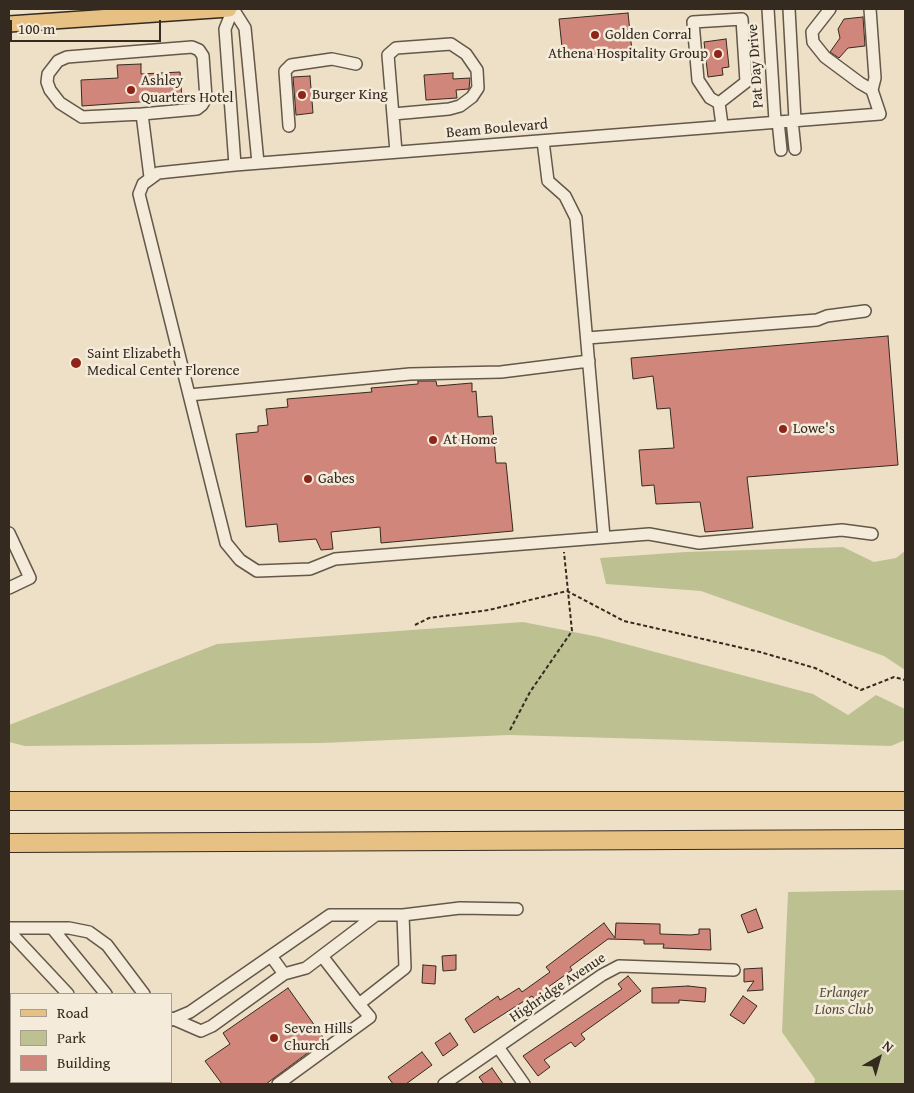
<!DOCTYPE html>
<style>
body{margin:0}
#map{position:relative;width:914px;height:1093px;overflow:hidden;background:#eee0c6;font-family:"Gentium Book Plus",serif}
canvas{display:block}
.frame{position:absolute;inset:0;border:10px solid #352a1f;pointer-events:none}
.legend{position:absolute;left:10px;top:993px;width:162px;height:90px;box-sizing:border-box;background:#f4ebda;border:1px solid #a89e8f;margin:0;padding:6px 9px;list-style:none;font-size:15px;color:#352a1f}
.legend li{display:flex;align-items:center;gap:10px;height:25px}
.legend b{width:25px;border:1px solid #a89e8f}
.north{position:absolute;left:854px;top:1033px;width:50px;height:50px;-webkit-text-stroke:4px #f4ebda;paint-order:stroke;rotate:38deg;font-size:14px;font-weight:700;line-height:20px;text-align:center;color:#352a1f}
.north::after{content:'';display:block;margin:auto;width:18px;height:22px;background:#352a1f;clip-path:polygon(50% 0,100% 100%,50% 72%,0 100%)}
.scale{position:absolute;left:10px;top:20px;width:151px;height:22px;box-sizing:border-box;border:2px solid #352a1f;border-top:0;padding-left:6px;font-size:15px;line-height:18px;white-space:nowrap;color:#352a1f;-webkit-text-stroke:4px #f4ebda;paint-order:stroke}
</style>
<div id="map">
<canvas width="914" height="1093"></canvas>
<div class="frame"></div>
<ul class="legend">
<li><b style="height:6px;background:#e7c083"></b>Road</li>
<li><b style="height:14px;background:#bdc192"></b>Park</li>
<li><b style="height:14px;background:#d0867a"></b>Building</li>
</ul>
<div class="north">N</div>
<div class="scale">100 m</div>
</div>
<script>
const c = document.querySelector('canvas').getContext('2d');
c.lineJoin = 'round';
function fill(path, color) {
  c.fillStyle = color;
  c.fill(path, 'evenodd');
}
function toPath(rows) {
  const path = new Path2D();
  for (const r of rows) {
    path.moveTo(r[0], r[1]);
    for (let i = 2; i < r.length; i += 2) path.lineTo(r[i], r[i + 1]);
  }
  return path;
}
function stroke(path, color, width, dash) {
  c.strokeStyle = color;
  c.lineWidth = width;
  c.lineCap = dash ? 'butt' : 'round';
  c.setLineDash(dash || []);
  c.stroke(path);
}
function write(font, color, halo, rows, align = 'center') {
  c.font = font + ' "Gentium Book Plus",serif';
  c.lineWidth = 5;
  c.setLineDash([]);
  c.textBaseline = 'middle';
  c.strokeStyle = halo;
  c.fillStyle = color;
  for (const [text, x, y, turn = 0] of rows) {
    c.save();
    c.translate(x, y);
    c.rotate((+turn || 0) * Math.PI / 180);
    c.textAlign = isNaN(turn) ? turn : align;
    if (halo) c.strokeText(text, 0, 0);
    c.fillText(text, 0, 0);
    c.restore();
  }
}
fill(toPath([
 [843,547,874,562,896,558,905,551,905,670,884,656,701,591,606,584,600,558,686,552],
 [523,622,599,637,813,694,848,715,876,695,905,709,905,740,891,746,509,735,321,743,25,746,9,742,9,725,217,644],
 [905,890,905,1084,814,1084,815,1079,782,1032,788,892]
]), '#bdc192');
const building = toPath([
 [628,13,632,51,563,57,559,19,628,13],
 [863,17,865,46,848,48,839,58,830,52,840,38,838,29,844,19,863,17],
 [726,39,729,67,722,68,723,75,708,77,704,42,726,39],
 [141,64,141,74,180,72,182,99,82,106,81,80,118,78,117,65,141,64],
 [453,73,453,79,470,78,469,89,456,90,457,98,426,100,424,75,453,73],
 [310,76,313,113,296,115,293,77,310,76],
 [888,336,898,465,747,477,753,528,705,532,700,502,656,504,654,485,642,486,639,450,674,448,670,408,657,409,653,376,633,379,631,358,888,336],
 [418,381,436,381,437,386,472,383,472,392,476,391,478,417,492,416,496,463,506,463,513,531,381,543,380,527,331,532,333,549,321,550,316,539,279,542,277,524,246,527,236,434,258,432,258,426,268,425,266,409,288,407,287,399,372,392,371,388,418,384,418,381],
 [756,909,763,928,748,933,741,915,756,909],
 [604,923,615,938,616,923,660,924,660,934,691,935,699,934,699,929,710,929,711,950,663,948,664,944,644,944,644,940,608,939,570,967,572,970,547,988,549,992,536,1001,532,996,474,1033,465,1019,498,996,500,1000,519,988,522,992,550,972,546,967,604,923],
 [456,955,456,970,443,971,442,956,456,955],
 [423,965,436,966,435,984,422,983,423,965],
 [762,968,763,990,747,991,754,981,744,982,744,969,762,968],
 [628,976,641,991,581,1034,585,1039,575,1047,571,1042,544,1060,550,1067,538,1076,523,1056,622,989,618,984,628,976],
 [688,986,706,988,705,1002,679,1000,679,1003,652,1003,652,988,688,986],
 [288,988,325,1040,266,1084,222,1084,205,1061,230,1044,223,1033,288,988],
 [743,996,757,1006,744,1024,730,1015,743,996],
 [450,1033,458,1045,443,1056,435,1043,450,1033],
 [422,1052,432,1065,406,1084,393,1084,388,1077,422,1052],
 [492,1068,503,1084,484,1084,479,1077,492,1068]
]);
fill(building, '#d0867a');
stroke(building, '#352a1f', 1);
const minor = toPath([
 [233,9,245,28,258,163],
 [233,9,225,29,235,165],
 [768,9,775,121],
 [789,9,795,120],
 [830,9,812,32,813,42,825,57,860,83,872,90],
 [870,9,875,78,872,90,880,114,235,165,158,173,143,184,139,194,226,543,240,560,257,571,310,569,335,559,649,534,699,543,842,530,872,534],
 [719,103,710,98,698,80,693,22,742,19,746,82,719,103,722,125],
 [142,114,82,117,60,103,50,90,47,82,48,74,58,61,67,57,192,47,199,50,203,56,206,98,202,105,197,109,142,114,150,177],
 [393,114,449,109,460,106,472,97,478,88,477,70,466,54,451,44,396,48,388,55,396,152],
 [792,120,795,149],
 [778,121,781,150],
 [289,126,285,71,291,65,332,59,356,64],
 [543,141,548,181,565,196,576,218,604,537],
 [587,338,817,320,827,316,865,311],
 [189,395,410,374,501,372,589,361],
 [9,533,30,578,9,588],
 [9,928,69,928,89,932,107,945,144,994],
 [52,928,106,994],
 [9,931,68,994],
 [271,956,284,974],
 [322,956,359,1004],
 [171,1018,201,1031,212,1026,284,974,306,968,376,915],
 [171,1020,190,1012,330,915,403,915,460,908,517,909],
 [498,1047,524,1084],
 [278,1084,370,1017,359,1004,405,968,403,915],
 [444,1084,602,975,619,966,734,970]
]);
const major = toPath([
 [9,24,229,9]
]);
const highway = toPath([
 [9,801,905,801],
 [9,843,905,839]
]);
stroke(minor, '#635849', 14);
stroke(major, '#352a1f', 18);
stroke(highway, '#352a1f', 20);
stroke(toPath([
 [415,625,429,618,489,610,567,591,624,621,760,652,815,668,861,690,894,677,905,680],
 [510,730,530,692,572,631,564,552]
]), '#352a1f', 2, [4, 2.5]);
stroke(minor, '#f4ebda', 11);
stroke(major, '#e7c083', 15);
stroke(highway, '#e7c083', 18);
for (const [x, y, r, color] of [
 [595,35,5,"#8f2418"],
 [718,54,5,"#8f2418"],
 [131,90,5,"#8f2418"],
 [302,95,5,"#8f2418"],
 [76,363,6,"#8f2418"],
 [783,429,5,"#8f2418"],
 [433,440,5,"#8f2418"],
 [308,479,5,"#8f2418"],
 [274,1038,5,"#8f2418"]
]) {
  const dot = new Path2D();
  dot.arc(x, y, r, 0, 2 * Math.PI);
  c.fillStyle = color;
  c.fill(dot);
  stroke(dot, '#f4ebda', 2);
}
write('15px', '#352a1f', '#f4ebda', [
 ["Golden Corral",605,35],
 ["Athena Hospitality Group",708,54,"right"],
 ["Ashley",141,81],
 ["Quarters Hotel",141,98],
 ["Burger King",312,95],
 ["Saint Elizabeth",87,354],
 ["Medical Center Florence",87,371],
 ["Lowe's",793,429],
 ["At Home",443,440],
 ["Gabes",318,479],
 ["Seven Hills",284,1029],
 ["Church",284,1046]
], 'left');
write('15px', '#352a1f', '#f4ebda', [
 ["Pat Day Drive",756,66,-94],
 ["Beam Boulevard",497,129,-5],
 ["Highridge Avenue",558,988,-34]
]);
write('italic 15px', '#57503c', '#f4ebda', [
 ["Erlanger",844,993],
 ["Lions Club",844,1010]
]);
</script>
